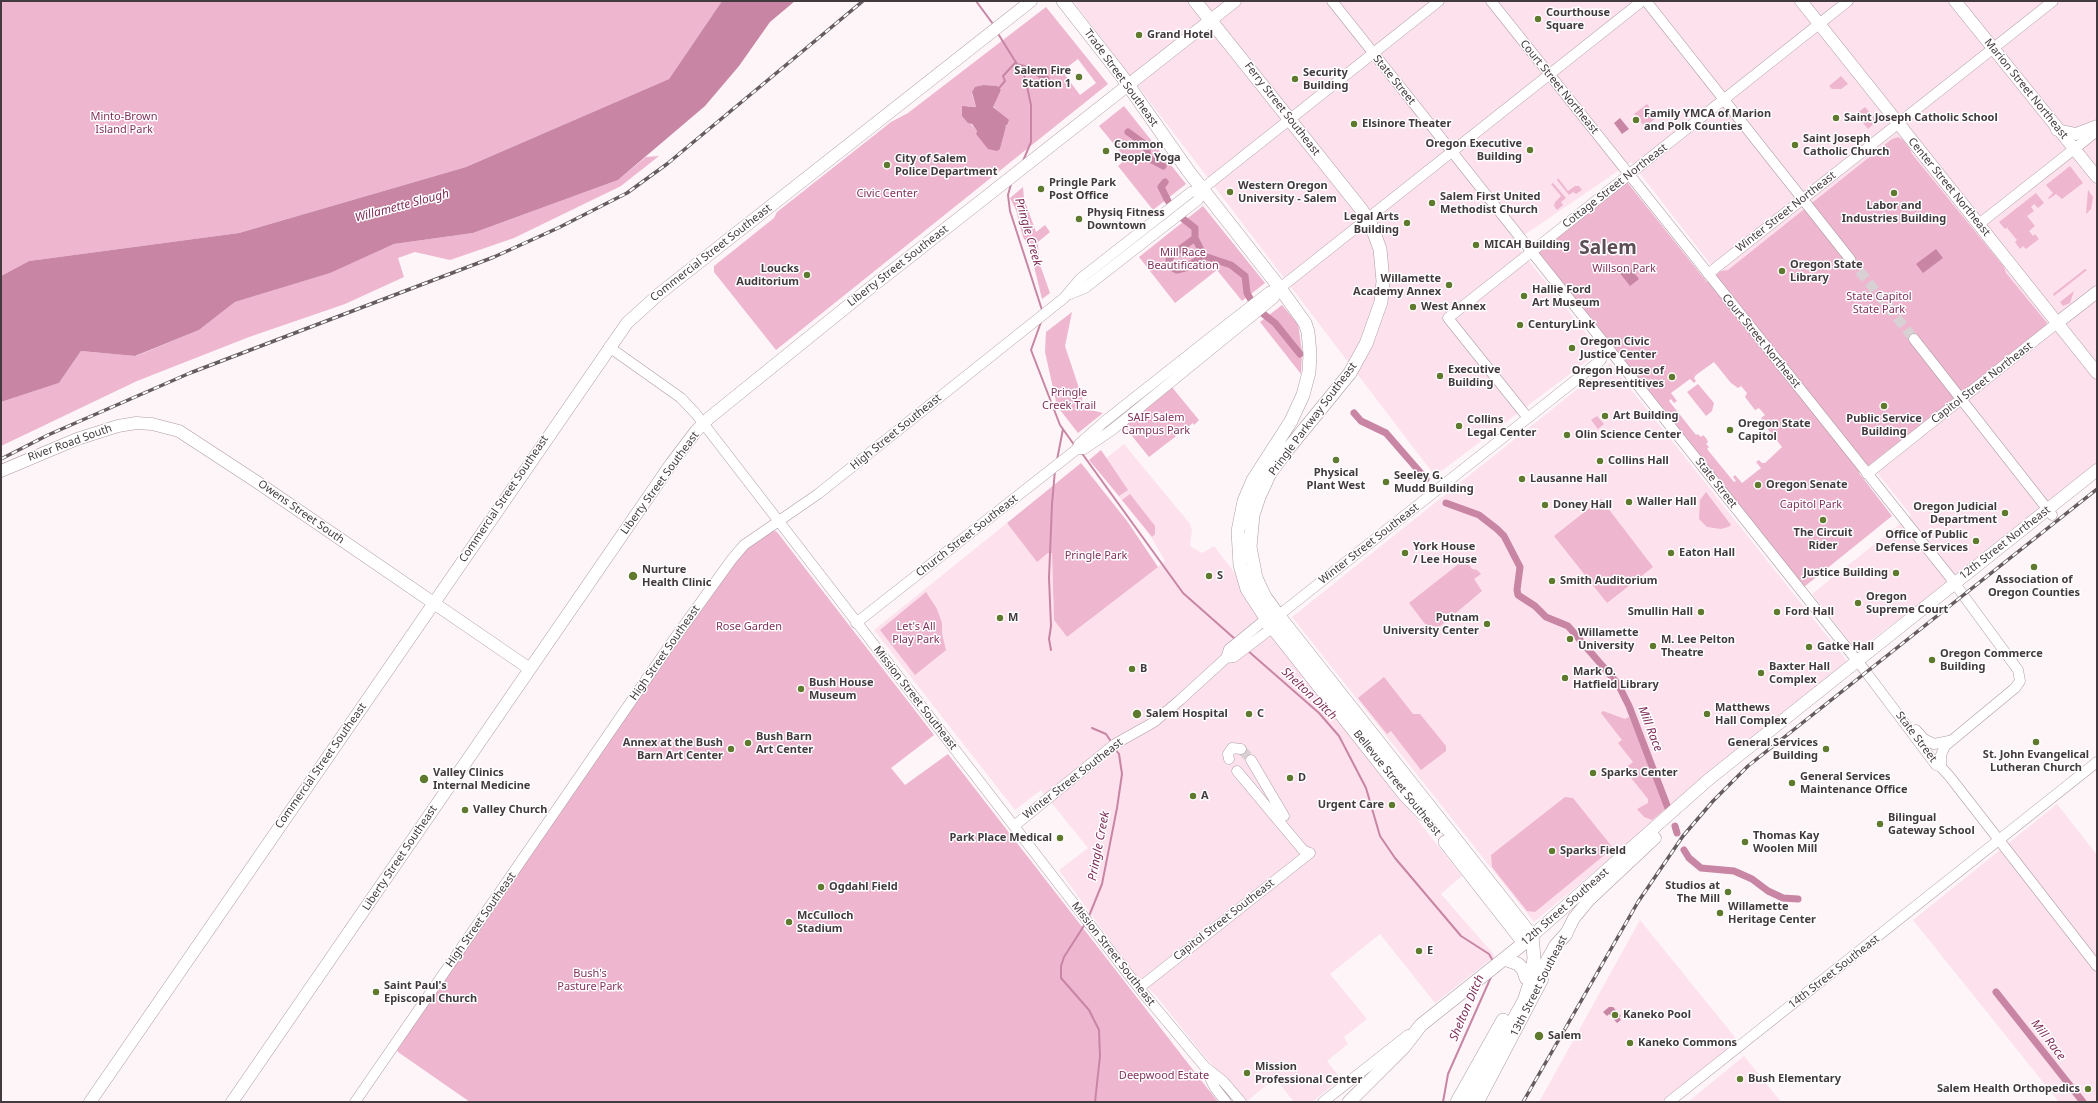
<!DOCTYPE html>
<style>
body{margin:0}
#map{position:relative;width:2098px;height:1103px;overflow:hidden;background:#fdf5f8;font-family:"Noto Sans",sans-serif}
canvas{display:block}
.frame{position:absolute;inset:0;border:2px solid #423a3e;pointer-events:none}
</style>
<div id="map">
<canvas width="2098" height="1103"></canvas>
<div class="frame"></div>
</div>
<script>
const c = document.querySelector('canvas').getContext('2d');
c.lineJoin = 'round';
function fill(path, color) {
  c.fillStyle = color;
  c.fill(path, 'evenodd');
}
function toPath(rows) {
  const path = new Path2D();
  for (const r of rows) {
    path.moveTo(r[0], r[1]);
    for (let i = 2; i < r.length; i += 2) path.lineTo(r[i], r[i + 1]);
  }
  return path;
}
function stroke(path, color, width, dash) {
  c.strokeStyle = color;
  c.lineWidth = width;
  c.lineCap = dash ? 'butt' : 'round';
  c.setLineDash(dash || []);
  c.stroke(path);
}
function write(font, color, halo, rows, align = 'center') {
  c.font = font + ' "Noto Sans",sans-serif';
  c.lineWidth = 3;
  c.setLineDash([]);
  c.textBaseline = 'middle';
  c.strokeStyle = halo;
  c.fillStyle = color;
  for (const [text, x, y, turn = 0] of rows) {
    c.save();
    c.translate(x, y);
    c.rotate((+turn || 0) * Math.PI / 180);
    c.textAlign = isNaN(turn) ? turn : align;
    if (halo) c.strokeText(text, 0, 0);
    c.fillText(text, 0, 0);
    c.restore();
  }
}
fill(toPath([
 [1073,1,2097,1,2097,469,1857,651,1812,594,1911,515,1821,403,2000,262,1947,196,1767,337,1631,162,1514,242,1600,351,1435,476],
 [1610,363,1847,661,1534,922,1292,617],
 [1124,444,1190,524,1192,530,1190,545,1193,548,1202,553,1214,546,1234,572,1248,602,1273,638,1462,876,1441,894,1495,956,1435,1003,1380,934,1330,974,1367,1019,1344,1037,1348,1044,1327,1061,1341,1079,1312,1102,1294,1102,1275,1078,1246,1102,1204,1056,1157,997,1134,974,1059,870,1088,848,1041,790,1015,810,874,630,1007,523,1037,561,1048,553,1052,553,1054,620,1067,637,1165,561,1150,535,1095,467],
 [2057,804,2097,855,2097,1102,2059,1102,1913,920],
 [1640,920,1738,1041,1662,1102,1539,1102],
 [1744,1056,1781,1102,1688,1102]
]), '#fde2ed');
fill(toPath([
 [1,1,722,1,669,79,466,167,239,233,29,261,1,276],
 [1046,7,1108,84,776,350,714,272,714,266,774,218,777,212,891,122,908,113],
 [1078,59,1096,83,1080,95,1062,71],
 [981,85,994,86,1001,90,993,106,1004,117,1007,125,1005,126,1006,127,1000,149,976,134,977,131,969,122,967,106,976,107,972,94],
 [1841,76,1848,84,1841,89,1832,89,1829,86],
 [1647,104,1657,117,1645,127,1634,114],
 [1124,106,1186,184,1153,210,1118,166,1126,159,1099,126],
 [1865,107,1877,121,1868,129,1856,114],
 [1898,137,1903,140,1910,149,1912,154,1996,257,2004,267,2006,273,2047,323,2043,329,1859,473,1892,516,1804,587,1538,252,1627,182,1707,282,1721,271,1728,270,1892,139],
 [1714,362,1731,383,1738,388,1741,386,1747,393,1745,397,1755,410,1759,408,1765,415,1761,418,1762,422,1782,447,1765,463,1762,463,1759,460,1756,462,1761,468,1742,483,1735,475,1733,477,1736,481,1734,482,1707,449,1709,447,1706,444,1708,442,1706,438,1703,435,1701,437,1698,434,1696,435,1669,401,1671,399,1674,403,1677,401,1671,393,1690,379,1694,383,1696,381,1694,378,1696,375],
 [659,156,621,186,514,238,450,260,415,252,398,258,404,277,345,304,249,337,137,381,1,446,1,402,59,383,81,351,136,356,199,330,235,302,329,273,394,244,473,233,618,180,646,157],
 [2070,166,2083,183,2062,199,2056,194,2049,199,2048,198,2053,193,2046,185],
 [1558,178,1568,191,1575,186,1579,186,1582,190,1576,194,1573,192,1569,195,1557,180],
 [1553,183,1566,198,1561,202,1563,205,1557,210,1554,206,1555,202,1561,196,1551,184],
 [1023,187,1024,199,1036,232,1045,225,1050,232,1038,242,1039,262,1050,293,1042,299,1029,246,1023,237,1016,210,1010,198],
 [2088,190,2093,197,2091,209,2086,214],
 [2036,193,2044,203,2038,208,2034,204,2031,207,2034,211,2027,216,2035,226,2029,231,2033,236,2035,234,2039,239,2026,249,2023,246,2020,249,2015,242,2017,240,2007,228,2009,226,2005,229,1999,222],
 [1203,206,1265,283,1242,301,1217,270,1175,303,1139,257],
 [2085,269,2087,270,2054,296,2053,294],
 [2074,291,2070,303,2063,306,2060,302],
 [1282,305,1298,324,1299,330,1302,352,1301,374,1260,322],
 [1072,312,1065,346,1082,397,1083,408,1103,413,1078,433,1057,406,1045,352,1046,332],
 [1698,384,1714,403,1712,411,1706,416,1687,392],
 [1171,386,1199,420,1194,425,1193,423,1149,457,1124,426],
 [1597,416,1604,424,1598,429,1591,420],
 [1101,450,1128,490,1119,496,1089,460],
 [1081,463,1127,521,1158,567,1067,637,1054,620,1052,553,1048,553,1037,562,1007,523],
 [1706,492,1731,525,1728,527,1721,529,1707,527,1699,519,1700,500],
 [1130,494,1155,526,1155,534,1152,537,1122,500],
 [1601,499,1653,567,1607,603,1554,536],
 [773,530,777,532,934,735,891,768,905,785,948,754,1218,1102,470,1102,398,1052,397,1049,682,634,743,551],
 [1465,559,1472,569,1477,570,1481,574,1474,579,1482,591,1432,633,1409,603],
 [926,592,937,609,942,623,942,634,946,650,915,675,880,630],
 [1384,677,1413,714,1420,714,1446,746,1446,751,1421,770,1391,731,1387,734,1358,698],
 [1603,711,1625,719,1629,717,1642,743,1664,802,1665,809,1652,820,1644,817,1637,809,1648,803,1648,799,1624,769,1633,762,1618,743,1622,740,1601,713],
 [1565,797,1573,798,1613,848,1535,912,1527,911,1492,867,1491,855]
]), '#eeb6cf');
fill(toPath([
 [722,1,795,1,770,22,739,66,705,106,618,180,473,233,394,244,330,273,235,302,199,330,135,356,81,351,59,383,1,402,1,276,29,261,239,233,466,167,669,79],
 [983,85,997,86,1001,90,993,107,1009,120,1007,125,1005,126,1006,127,1000,149,997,151,988,149,976,134,977,131,972,124,968,123,962,116,962,106,976,107,972,92,975,87],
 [1620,118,1629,129,1622,134,1614,123],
 [1936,249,1943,258,1923,273,1916,264],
 [1628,265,1639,279,1630,286,1619,272],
 [1609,1007,1613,1007,1621,1016,1619,1017,1621,1020,1617,1023,1609,1014,1607,1016,1603,1012]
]), '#c885a4');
stroke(toPath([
 [976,1,993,24],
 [997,32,1025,77,1031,105,1031,142,1023,161],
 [999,88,1005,81,1003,76,1016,62],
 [1011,184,1008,195,1010,211,1042,310],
 [1041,322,1031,350,1060,425,1075,446],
 [1081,452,1183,593,1235,639],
 [1057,460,1063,429],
 [1051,650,1049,639,1051,626,1049,578,1052,504,1055,470],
 [1247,650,1319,713,1339,736,1366,788,1380,836,1395,858,1461,936,1489,954,1493,961],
 [1092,728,1106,734,1112,743],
 [1089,916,1102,884,1117,808,1122,774,1119,754,1115,749],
 [1085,924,1064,957,1061,966,1061,978,1089,1010,1099,1030,1100,1056,1095,1102],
 [1443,1102,1448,1074,1491,977]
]), '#c885a4', 2);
stroke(toPath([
 [1019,67,1037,72,1046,79],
 [1128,132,1146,145,1148,158,1163,166],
 [1165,182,1161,187,1168,201],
 [1182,218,1195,228,1195,238,1172,255,1169,260,1171,267,1177,270,1185,268,1204,256,1231,265,1245,276,1247,293,1251,300],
 [1195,238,1204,256],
 [1262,313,1275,323,1300,354],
 [1354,413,1361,421,1386,433,1426,479],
 [1446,503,1479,515,1497,529,1504,536,1520,567,1517,590,1518,595,1535,606,1546,617,1568,626,1618,684,1629,706,1668,808],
 [1675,826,1677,833],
 [1684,850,1689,858,1701,868,1734,871,1752,879,1768,891,1783,898,1798,899],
 [1996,992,2083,1102]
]), '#c885a4', 7);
stroke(toPath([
 [1850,259,1914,339],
 [1241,749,1251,760]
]), '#d8d0d3', 10, [10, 5]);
const secondary = toPath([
 [1332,1,1866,672,1936,765,1941,767,1950,777,2097,966],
 [1491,1,1950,577,2018,670,2020,681,2015,688,1945,746,1941,755,1941,767],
 [1646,1,1850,259],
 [1979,224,2097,131],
 [1708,274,2053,1],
 [1070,294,1085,288,1198,200,1202,189],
 [1914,339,2052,515],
 [609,347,681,398,696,414,1139,988,1205,1067,1223,1081,1241,1102],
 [1528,418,1448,318,1848,1],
 [1077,449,1084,449,1112,430,1274,298,1280,288],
 [1867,474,2057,323],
 [856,623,1077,449,1079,444,1105,421,1215,334,1269,292,1280,288,1642,1],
 [1226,658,1234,657,1268,631,1269,623,1601,360],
 [1916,730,1924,739,1934,744,1949,741],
 [1229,759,1228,754,1232,748,1241,749],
 [1251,760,1284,816],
 [1237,771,1303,850,1310,853],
 [1014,826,1115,744,1154,722,1180,700,1226,658,1229,649,1233,646,1261,623,1269,623],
 [1139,988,1310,853],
 [1206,1070,1215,1088,1226,1102],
 [355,1102,672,642,732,559,744,545,818,494,1064,298,1080,279,1191,192,1202,189,1439,1],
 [1323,1102,1408,1035],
 [1479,1102,1543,980],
 [1669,1102,2097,762]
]);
const primary = toPath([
 [1801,1,2097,373],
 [1955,1,2097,177],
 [2057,130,2076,134,2097,126],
 [2057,323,2097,292],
 [1,471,77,439,118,426,136,423,152,424,179,431,257,482,530,669],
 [1566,934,1574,918,1589,900,1655,838],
 [1524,943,1708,780,2097,470],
 [90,1102,627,323,659,294,1031,1],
 [232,1102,671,464,696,431,709,418,865,292,1235,1]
]);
const highway = toPath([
 [1063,1,1121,75,1189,172,1280,288,1305,323,1308,332,1310,354,1309,372,1303,395,1291,421,1253,480,1244,501,1238,531,1240,565,1247,589,1269,623,1404,794,1423,814],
 [1195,1,1361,209,1371,225,1380,249,1383,281,1381,302,1366,344,1350,373,1288,449,1270,473,1259,497,1253,515,1250,547,1256,578,1265,597,1279,616,1532,936,1534,958,1531,980,1524,1001,1467,1102],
 [1445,842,1524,943],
 [1504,959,1518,964,1523,969,1526,978],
 [1533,986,1556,945,1566,934],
 [1349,1102,1404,1047,1421,1025,1524,943],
 [1457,1102,1503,1020]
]);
stroke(secondary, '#ad9ba3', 11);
stroke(primary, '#ad9ba3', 13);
stroke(highway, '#ad9ba3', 14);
stroke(secondary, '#fff', 10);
stroke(primary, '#fff', 12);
stroke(highway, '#fff', 13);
const rail = toPath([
 [1,459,48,435,190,373,494,257,558,228,627,193,667,164,863,1],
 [1523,1102,1638,902,1683,836,1713,801,1748,766,2097,489]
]);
stroke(rail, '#645c60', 3.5);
stroke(rail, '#fff', 2, [6]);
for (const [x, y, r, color] of [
 [1538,19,4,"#5f7a2e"],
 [1139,35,4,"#5f7a2e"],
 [1079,77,4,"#5f7a2e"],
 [1295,79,4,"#5f7a2e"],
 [1836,118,4,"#5f7a2e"],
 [1636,120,4,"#5f7a2e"],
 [1354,124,4,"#5f7a2e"],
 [1795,145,4,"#5f7a2e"],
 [1530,150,4,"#5f7a2e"],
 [1106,151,4,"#5f7a2e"],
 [887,165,4,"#5f7a2e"],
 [1041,189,4,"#5f7a2e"],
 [1230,192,4,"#5f7a2e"],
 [1894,193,4,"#5f7a2e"],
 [1432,203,4,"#5f7a2e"],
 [1079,219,4,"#5f7a2e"],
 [1407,223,4,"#5f7a2e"],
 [1476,245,4,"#5f7a2e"],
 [1782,271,4,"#5f7a2e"],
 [807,275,4,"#5f7a2e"],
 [1449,285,4,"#5f7a2e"],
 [1524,296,4,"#5f7a2e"],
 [1413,307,4,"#5f7a2e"],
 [1520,325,4,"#5f7a2e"],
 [1572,348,4,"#5f7a2e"],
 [1440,376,4,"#5f7a2e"],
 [1672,377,4,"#5f7a2e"],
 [1884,406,4,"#5f7a2e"],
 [1605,416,4,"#5f7a2e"],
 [1459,426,4,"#5f7a2e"],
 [1730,430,4,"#5f7a2e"],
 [1567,435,4,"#5f7a2e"],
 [1336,460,4,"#5f7a2e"],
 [1600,461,4,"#5f7a2e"],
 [1522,479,4,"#5f7a2e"],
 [1386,482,4,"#5f7a2e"],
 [1758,485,4,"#5f7a2e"],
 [1629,502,4,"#5f7a2e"],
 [1545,505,4,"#5f7a2e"],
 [2005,513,4,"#5f7a2e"],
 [1823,520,4,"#5f7a2e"],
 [1976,541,4,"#5f7a2e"],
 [1405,553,4,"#5f7a2e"],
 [1671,553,4,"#5f7a2e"],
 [2034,567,4,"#5f7a2e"],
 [1896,573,4,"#5f7a2e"],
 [633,576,5,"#5f7a2e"],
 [1209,576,4,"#5f7a2e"],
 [1552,581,4,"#5f7a2e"],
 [1858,603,4,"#5f7a2e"],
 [1701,612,4,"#5f7a2e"],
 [1777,612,4,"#5f7a2e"],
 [1000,618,4,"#5f7a2e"],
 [1487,624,4,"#5f7a2e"],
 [1570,639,4,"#5f7a2e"],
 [1653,646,4,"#5f7a2e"],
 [1809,647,4,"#5f7a2e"],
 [1932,660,4,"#5f7a2e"],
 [1132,669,4,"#5f7a2e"],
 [1761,673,4,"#5f7a2e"],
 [1565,678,4,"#5f7a2e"],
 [801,689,4,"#5f7a2e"],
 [1137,714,5,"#5f7a2e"],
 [1249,714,4,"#5f7a2e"],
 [1707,714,4,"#5f7a2e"],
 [2036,742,4,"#5f7a2e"],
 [748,743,4,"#5f7a2e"],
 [731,749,4,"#5f7a2e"],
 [1826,749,4,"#5f7a2e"],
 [1593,773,4,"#5f7a2e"],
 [1290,778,4,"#5f7a2e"],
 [424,779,5,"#5f7a2e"],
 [1792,783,4,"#5f7a2e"],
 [1193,796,4,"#5f7a2e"],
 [1392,805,4,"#5f7a2e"],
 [465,810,4,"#5f7a2e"],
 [1880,824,4,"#5f7a2e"],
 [1060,838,4,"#5f7a2e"],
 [1745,842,4,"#5f7a2e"],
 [1552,851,4,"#5f7a2e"],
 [821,887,4,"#5f7a2e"],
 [1728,892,4,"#5f7a2e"],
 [1720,913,4,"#5f7a2e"],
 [789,922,4,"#5f7a2e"],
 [1419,951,4,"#5f7a2e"],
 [376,992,4,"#5f7a2e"],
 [1615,1015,4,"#5f7a2e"],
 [1539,1036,5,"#5f7a2e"],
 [1630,1043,4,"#5f7a2e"],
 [1247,1073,4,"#5f7a2e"],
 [1740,1079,4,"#5f7a2e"],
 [2088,1089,4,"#5f7a2e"]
]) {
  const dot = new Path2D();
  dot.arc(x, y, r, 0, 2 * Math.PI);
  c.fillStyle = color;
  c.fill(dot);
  stroke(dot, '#fff', 1.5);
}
write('bold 11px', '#423a3e', '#fff', [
 ["Courthouse",1546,13],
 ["Square",1546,26],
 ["Grand Hotel",1147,35],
 ["Salem Fire",1071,71,"right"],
 ["Station 1",1071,84,"right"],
 ["Security",1303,73],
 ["Building",1303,86],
 ["Family YMCA of Marion",1644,114],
 ["and Polk Counties",1644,127],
 ["Saint Joseph Catholic School",1844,118],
 ["Elsinore Theater",1362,124],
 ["Saint Joseph",1803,139],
 ["Catholic Church",1803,152],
 ["Oregon Executive",1522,144,"right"],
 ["Building",1522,157,"right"],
 ["Common",1114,145],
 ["People Yoga",1114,158],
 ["City of Salem",895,159],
 ["Police Department",895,172],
 ["Pringle Park",1049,183],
 ["Post Office",1049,196],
 ["Western Oregon",1238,186],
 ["University - Salem",1238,199],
 ["Salem First United",1440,197],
 ["Methodist Church",1440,210],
 ["Labor and",1894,206,"center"],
 ["Industries Building",1894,219,"center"],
 ["Physiq Fitness",1087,213],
 ["Downtown",1087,226],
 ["Legal Arts",1399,217,"right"],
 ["Building",1399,230,"right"],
 ["MICAH Building",1484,245],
 ["Oregon State",1790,265],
 ["Library",1790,278],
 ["Loucks",799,269,"right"],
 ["Auditorium",799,282,"right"],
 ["Willamette",1441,279,"right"],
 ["Academy Annex",1441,292,"right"],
 ["Hallie Ford",1532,290],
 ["Art Museum",1532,303],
 ["West Annex",1421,307],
 ["CenturyLink",1528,325],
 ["Oregon Civic",1580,342],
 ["Justice Center",1580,355],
 ["Executive",1448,370],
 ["Building",1448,383],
 ["Oregon House of",1664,371,"right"],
 ["Representitives",1664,384,"right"],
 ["Art Building",1613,416],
 ["Public Service",1884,419,"center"],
 ["Building",1884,432,"center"],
 ["Collins",1467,420],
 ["Legal Center",1467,433],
 ["Oregon State",1738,424],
 ["Capitol",1738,437],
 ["Olin Science Center",1575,435],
 ["Collins Hall",1608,461],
 ["Physical",1336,473,"center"],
 ["Plant West",1336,486,"center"],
 ["Seeley G.",1394,476],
 ["Mudd Building",1394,489],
 ["Lausanne Hall",1530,479],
 ["Oregon Senate",1766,485],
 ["Waller Hall",1637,502],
 ["Doney Hall",1553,505],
 ["Oregon Judicial",1997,507,"right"],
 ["Department",1997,520,"right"],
 ["The Circuit",1823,533,"center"],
 ["Rider",1823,546,"center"],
 ["Office of Public",1968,535,"right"],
 ["Defense Services",1968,548,"right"],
 ["York House",1413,547],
 ["/ Lee House",1413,560],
 ["Eaton Hall",1679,553],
 ["Nurture",642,570],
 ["Health Clinic",642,583],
 ["Justice Building",1888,573,"right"],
 ["S",1217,576],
 ["Association of",2034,580,"center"],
 ["Oregon Counties",2034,593,"center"],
 ["Smith Auditorium",1560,581],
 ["Oregon",1866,597],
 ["Supreme Court",1866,610],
 ["Smullin Hall",1693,612,"right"],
 ["Ford Hall",1785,612],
 ["M",1008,618],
 ["Putnam",1479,618,"right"],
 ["University Center",1479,631,"right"],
 ["Willamette",1578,633],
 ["University",1578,646],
 ["M. Lee Pelton",1661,640],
 ["Theatre",1661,653],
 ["Gatke Hall",1817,647],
 ["Oregon Commerce",1940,654],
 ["Building",1940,667],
 ["Baxter Hall",1769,667],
 ["Complex",1769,680],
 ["B",1140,669],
 ["Mark O.",1573,672],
 ["Hatfield Library",1573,685],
 ["Bush House",809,683],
 ["Museum",809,696],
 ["Matthews",1715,708],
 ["Hall Complex",1715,721],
 ["Salem Hospital",1146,714],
 ["C",1257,714],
 ["Bush Barn",756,737],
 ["Art Center",756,750],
 ["Annex at the Bush",723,743,"right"],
 ["Barn Art Center",723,756,"right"],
 ["General Services",1818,743,"right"],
 ["Building",1818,756,"right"],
 ["St. John Evangelical",2036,755,"center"],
 ["Lutheran Church",2036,768,"center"],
 ["Valley Clinics",433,773],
 ["Internal Medicine",433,786],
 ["Sparks Center",1601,773],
 ["General Services",1800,777],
 ["Maintenance Office",1800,790],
 ["D",1298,778],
 ["A",1201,796],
 ["Urgent Care",1384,805,"right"],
 ["Valley Church",473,810],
 ["Bilingual",1888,818],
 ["Gateway School",1888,831],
 ["Thomas Kay",1753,836],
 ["Woolen Mill",1753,849],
 ["Park Place Medical",1052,838,"right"],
 ["Sparks Field",1560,851],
 ["Studios at",1720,886,"right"],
 ["The Mill",1720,899,"right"],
 ["Ogdahl Field",829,887],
 ["Willamette",1728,907],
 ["Heritage Center",1728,920],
 ["McCulloch",797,916],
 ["Stadium",797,929],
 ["E",1427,951],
 ["Saint Paul's",384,986],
 ["Episcopal Church",384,999],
 ["Kaneko Pool",1623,1015],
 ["Salem",1548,1036],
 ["Kaneko Commons",1638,1043],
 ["Mission",1255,1067],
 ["Professional Center",1255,1080],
 ["Bush Elementary",1748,1079],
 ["Salem Health Orthopedics",2080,1089,"right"]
], 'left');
write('11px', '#423a3e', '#fff', [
 ["Trade Street Southeast",1121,78,54],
 ["State Street",1394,80,51],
 ["Court Street Northeast",1559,87,51],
 ["Marion Street Northeast",2026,89,51],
 ["Ferry Street Southeast",1282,109,52],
 ["Cottage Street Northeast",1615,186,-38],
 ["Center Street Northeast",1949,187,51],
 ["Winter Street Northeast",1786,212,-38],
 ["Commercial Street Southeast",711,253,-38],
 ["Liberty Street Southeast",898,266,-38],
 ["Court Street Northeast",1761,341,51],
 ["Capitol Street Northeast",1982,383,-38],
 ["Pringle Parkway Southeast",1313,419,-53],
 ["High Street Southeast",896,432,-39],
 ["River Road South",70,443,-20],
 ["Liberty Street Southeast",660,483,-54],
 ["State Street",1716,483,52],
 ["Commercial Street Southeast",504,499,-56],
 ["Owens Street South",301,512,35],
 ["Church Street Southeast",967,536,-38],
 ["12th Street Northeast",2005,543,-38],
 ["Winter Street Southeast",1369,544,-38],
 ["High Street Southeast",665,653,-55],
 ["Mission Street Southeast",915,698,52],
 ["State Street",1916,737,53],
 ["Commercial Street Southeast",321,766,-55],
 ["Winter Street Southeast",1073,779,-38],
 ["Bellevue Street Southeast",1397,783,51],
 ["Liberty Street Southeast",400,858,-56],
 ["12th Street Southeast",1565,907,-41],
 ["High Street Southeast",481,920,-55],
 ["Capitol Street Southeast",1224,920,-38],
 ["Mission Street Southeast",1113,954,52],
 ["14th Street Southeast",1834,972,-38],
 ["13th Street Southeast",1539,986,-63]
]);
write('11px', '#81315b', '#fff', [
 ["Minto-Brown",124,117],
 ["Island Park",124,130],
 ["Civic Center",887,194],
 ["Mill Race",1183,253],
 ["Beautification",1183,266],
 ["Willson Park",1624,269],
 ["State Capitol",1879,297],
 ["State Park",1879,310],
 ["Pringle",1069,393],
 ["Creek Trail",1069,406],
 ["SAIF Salem",1156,418],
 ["Campus Park",1156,431],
 ["Capitol Park",1811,505],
 ["Pringle Park",1096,556],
 ["Rose Garden",749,627],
 ["Let's All",916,627],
 ["Play Park",916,640],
 ["Bush's",590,974],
 ["Pasture Park",590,987],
 ["Deepwood Estate",1164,1076]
]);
write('italic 12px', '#7f2e59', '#fff', [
 ["Willamette Slough",402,206,-15],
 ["Pringle Creek",1028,232,74],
 ["Shelton Ditch",1309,694,43],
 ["Mill Race",1650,729,69],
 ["Pringle Creek",1099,846,-79],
 ["Shelton Ditch",1467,1008,-67],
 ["Mill Race",2048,1040,52]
]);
write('bold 19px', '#5d4d54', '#fff', [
 ["Salem",1608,249]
]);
</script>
